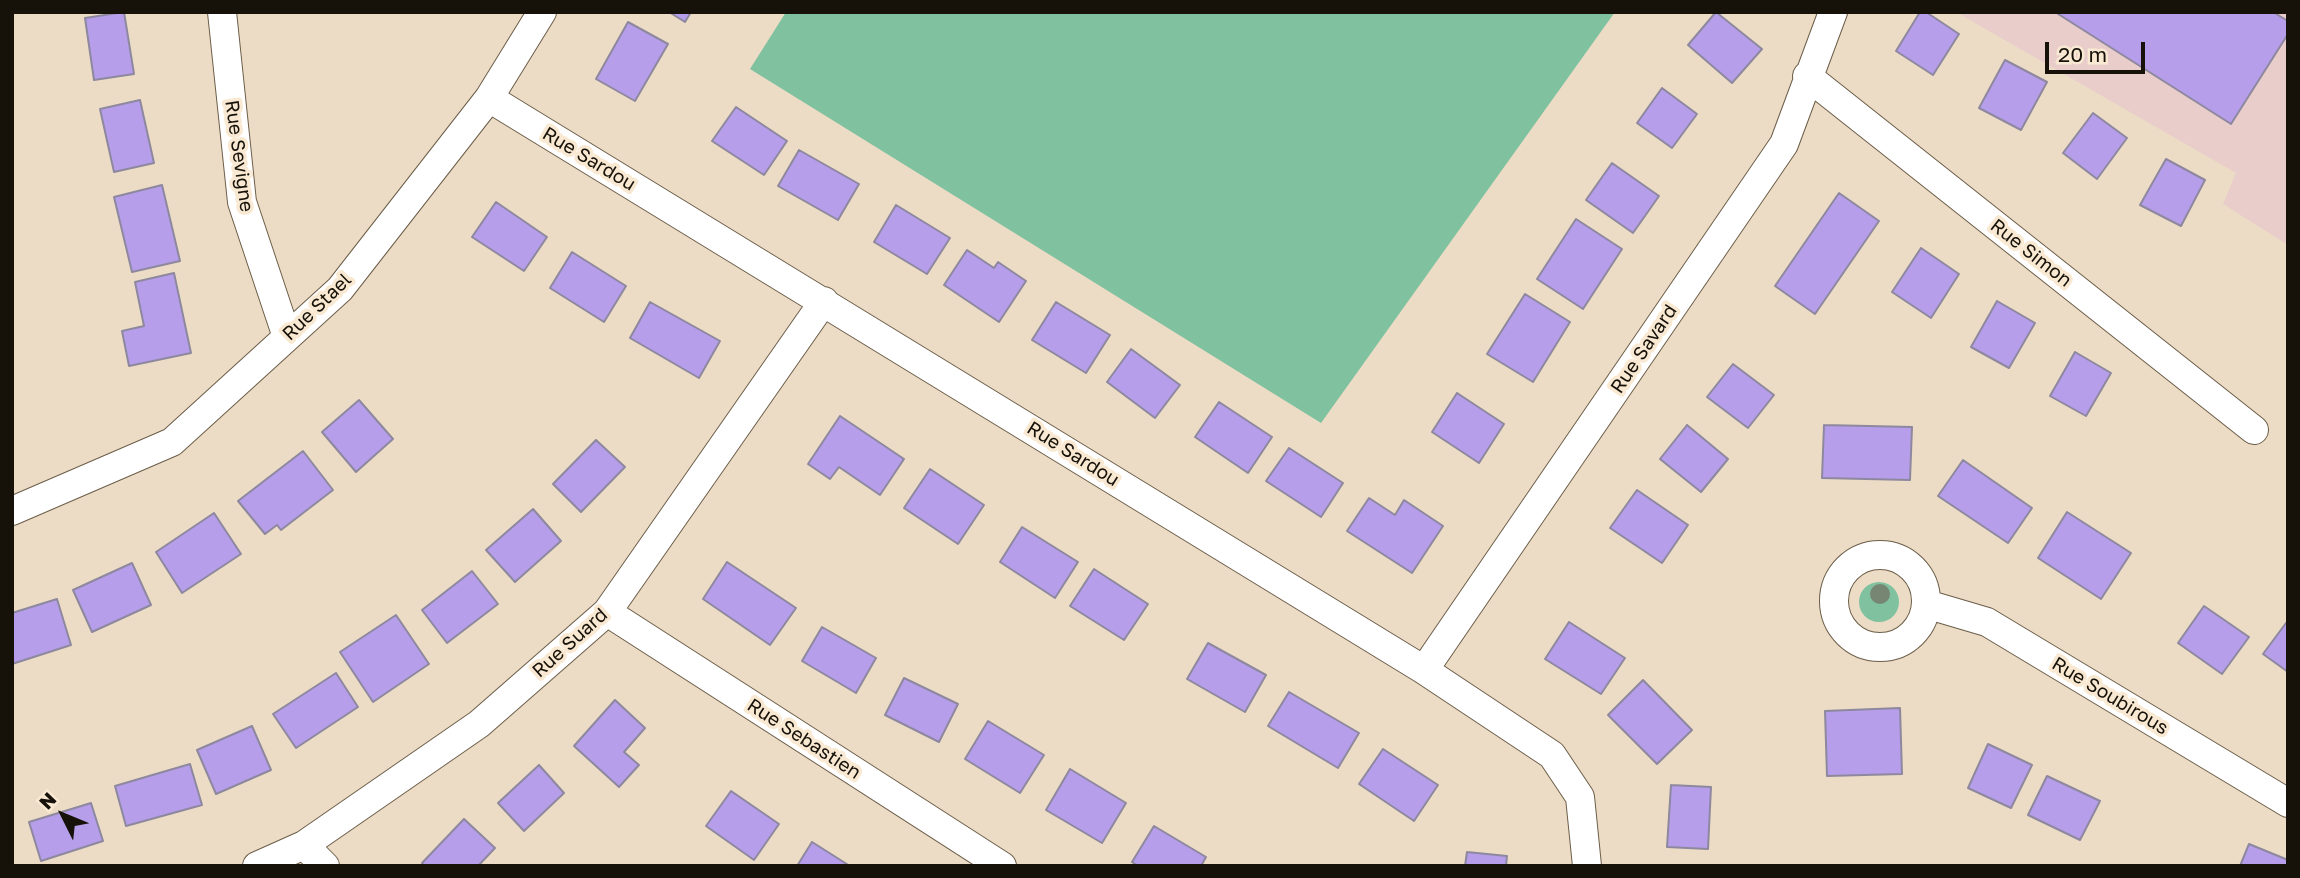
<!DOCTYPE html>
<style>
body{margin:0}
#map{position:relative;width:2300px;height:878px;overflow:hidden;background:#ecdcc5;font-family:"Golos Text",sans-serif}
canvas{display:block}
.frame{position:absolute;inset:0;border:14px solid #161109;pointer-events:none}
.north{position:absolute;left:28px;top:780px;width:70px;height:70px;-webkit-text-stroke:5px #f9e9d2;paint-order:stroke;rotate:313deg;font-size:19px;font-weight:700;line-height:28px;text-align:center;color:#161109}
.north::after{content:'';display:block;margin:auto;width:24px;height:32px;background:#161109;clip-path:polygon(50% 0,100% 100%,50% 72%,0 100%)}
.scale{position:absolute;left:2045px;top:42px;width:100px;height:32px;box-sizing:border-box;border:4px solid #161109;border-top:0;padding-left:9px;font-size:21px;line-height:24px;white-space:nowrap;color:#161109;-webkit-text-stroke:5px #f9e9d2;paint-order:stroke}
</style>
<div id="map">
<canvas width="2300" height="878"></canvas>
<div class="frame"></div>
<div class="north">N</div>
<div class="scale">20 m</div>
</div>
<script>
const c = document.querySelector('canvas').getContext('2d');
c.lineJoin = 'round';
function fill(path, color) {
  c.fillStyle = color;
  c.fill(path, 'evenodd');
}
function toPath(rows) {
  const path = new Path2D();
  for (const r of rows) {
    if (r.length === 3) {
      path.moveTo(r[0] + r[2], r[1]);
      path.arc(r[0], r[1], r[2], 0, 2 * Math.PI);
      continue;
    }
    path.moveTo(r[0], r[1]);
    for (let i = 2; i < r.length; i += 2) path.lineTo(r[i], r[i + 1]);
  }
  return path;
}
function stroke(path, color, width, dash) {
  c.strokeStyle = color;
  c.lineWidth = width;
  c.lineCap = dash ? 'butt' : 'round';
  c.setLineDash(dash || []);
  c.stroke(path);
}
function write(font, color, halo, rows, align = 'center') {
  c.font = font + ' "Golos Text",sans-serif';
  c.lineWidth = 7;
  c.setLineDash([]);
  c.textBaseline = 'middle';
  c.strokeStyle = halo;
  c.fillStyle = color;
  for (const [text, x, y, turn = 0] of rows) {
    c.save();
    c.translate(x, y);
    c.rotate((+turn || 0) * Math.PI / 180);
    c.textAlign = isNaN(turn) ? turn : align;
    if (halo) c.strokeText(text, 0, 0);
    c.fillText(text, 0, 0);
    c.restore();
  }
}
fill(toPath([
 [1956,12,2288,12,2288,245,2223,204,2236,173]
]), '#e8cdcb');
fill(toPath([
 [786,12,1615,12,1321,423,750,69],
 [1879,602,20]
]), '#80c1a0');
const building = toPath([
 [124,12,134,74,94,80,85,18,124,12],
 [669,12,691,12,685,22,669,12],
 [1716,12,1762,49,1732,83,1688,45,1716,12],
 [1920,12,1926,12,1959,34,1933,75,1896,51,1920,12],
 [2055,12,2273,12,2288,21,2288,34,2231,124,2055,12],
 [628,22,668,44,635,101,596,79,628,22],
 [2005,60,2047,82,2021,130,1979,108,2005,60],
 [1662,88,1697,114,1672,148,1637,123,1662,88],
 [140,100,154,163,114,172,100,109,140,100],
 [736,107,787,141,764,175,712,141,736,107],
 [2093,113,2127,138,2097,179,2063,153,2093,113],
 [799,150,859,184,838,220,778,186,799,150],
 [2166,159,2205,180,2181,226,2140,205,2166,159],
 [1612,163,1659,196,1633,233,1586,200,1612,163],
 [162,185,180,261,132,272,114,197,162,185],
 [1839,193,1879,221,1815,314,1775,286,1839,193],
 [496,202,547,237,524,271,472,237,496,202],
 [896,205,950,238,927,274,874,242,896,205],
 [1576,219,1622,249,1583,309,1537,279,1576,219],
 [1921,248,1959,274,1931,318,1892,292,1921,248],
 [967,250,994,268,998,262,1026,281,999,322,944,285,967,250],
 [572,252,626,286,604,322,550,288,572,252],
 [174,273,191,353,129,366,122,331,144,326,135,282,174,273],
 [1525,294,1570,322,1533,382,1487,354,1525,294],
 [1997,301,2035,323,2009,368,1971,347,1997,301],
 [650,302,720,341,699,378,630,338,650,302],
 [1056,302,1110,335,1086,373,1032,340,1056,302],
 [1131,349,1180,385,1155,418,1107,382,1131,349],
 [2075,352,2111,373,2086,416,2050,396,2075,352],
 [1733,364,1774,395,1748,428,1707,397,1733,364],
 [1457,393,1504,424,1479,463,1432,432,1457,393],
 [359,400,393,439,356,472,322,432,359,400],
 [1219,402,1272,437,1248,473,1195,437,1219,402],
 [840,416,904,459,880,495,839,467,830,479,808,464,840,416],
 [1687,425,1728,459,1701,492,1660,459,1687,425],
 [1824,425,1912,427,1910,480,1822,478,1824,425],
 [596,440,625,467,581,512,553,484,596,440],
 [1289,448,1343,483,1321,517,1266,481,1289,448],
 [303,451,333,490,281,530,277,525,265,534,238,501,303,451],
 [1963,460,2032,508,2008,543,1938,496,1963,460],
 [930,469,984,505,958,544,904,508,930,469],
 [1637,490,1688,525,1662,563,1610,528,1637,490],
 [1369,498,1395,515,1404,500,1443,526,1412,573,1347,531,1369,498],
 [533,509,561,541,515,582,486,550,533,509],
 [2067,512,2131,553,2101,599,2038,558,2067,512],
 [214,513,241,554,182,593,156,552,214,513],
 [1022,527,1078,562,1055,598,1000,562,1022,527],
 [727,562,796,608,770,645,703,599,727,562],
 [132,563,151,605,92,632,73,590,132,563],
 [1094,569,1148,604,1124,640,1070,606,1094,569],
 [472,571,498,604,447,643,422,610,472,571],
 [57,599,71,645,12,664,12,613,57,599],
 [2204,606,2249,637,2222,674,2178,643,2204,606],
 [396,615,429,664,373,702,340,652,396,615],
 [1569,622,1625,658,1601,694,1545,659,1569,622],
 [2286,623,2288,625,2288,672,2263,654,2286,623],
 [822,627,876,658,856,693,802,661,822,627],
 [1208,643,1266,675,1245,712,1187,679,1208,643],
 [336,673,358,707,296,748,273,714,336,673],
 [904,678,958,704,939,742,885,715,904,678],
 [1643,680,1692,730,1657,764,1608,715,1643,680],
 [1289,692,1359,733,1338,768,1268,726,1289,692],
 [615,700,645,728,624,752,639,765,619,787,574,746,615,700],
 [1900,708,1902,774,1827,776,1825,711,1900,708],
 [988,721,1044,755,1020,793,965,759,988,721],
 [252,726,271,770,216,794,197,750,252,726],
 [1988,744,2032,765,2011,808,1968,788,1988,744],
 [1383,749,1438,785,1414,821,1359,784,1383,749],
 [190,764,202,805,126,826,115,786,190,764],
 [539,765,564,793,524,831,498,803,539,765],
 [1070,769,1126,803,1102,843,1046,810,1070,769],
 [2047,776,2100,801,2080,840,2028,815,2047,776],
 [1671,785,1711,787,1708,849,1667,847,1671,785],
 [731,791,779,824,754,860,706,826,731,791],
 [91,803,103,841,41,861,29,822,91,803],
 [464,819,495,848,478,866,425,866,422,863,464,819],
 [1154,826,1206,857,1201,866,1138,866,1132,862,1154,826],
 [812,842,850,866,797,866,812,842],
 [2249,844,2288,860,2288,866,2240,866,2249,844],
 [1467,852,1507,856,1506,866,1465,866,1467,852]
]);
fill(building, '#b69eea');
stroke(building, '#8e889f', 2);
const street = toPath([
 [222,12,242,202,287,337],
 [1807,76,2254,430],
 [489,98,1424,670,1552,755,1580,797,1587,866],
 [12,511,172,442,340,289,489,98,542,12],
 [1880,601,46],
 [1926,604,1987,622,2288,803],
 [607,612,1002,866],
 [1424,670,1784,144,1833,12],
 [304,845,325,866],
 [257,866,304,845,479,724,607,612,824,301]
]);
stroke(street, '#6b5d49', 30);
stroke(street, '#fff', 28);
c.fillStyle = '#778672';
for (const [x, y] of [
 [1880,594]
]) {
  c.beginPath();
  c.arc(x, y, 10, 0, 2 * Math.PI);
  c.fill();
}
write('19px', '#161109', '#f9e9d2', [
 ["Rue Sevigne",239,156,82],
 ["Rue Sardou",589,159,31],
 ["Rue Simon",2031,253,38],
 ["Rue Stael",317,307,-44],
 ["Rue Savard",1644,349,-56],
 ["Rue Sardou",1073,454,32],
 ["Rue Suard",570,643,-42],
 ["Rue Soubirous",2110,696,31],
 ["Rue Sebastien",804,739,33]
]);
</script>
